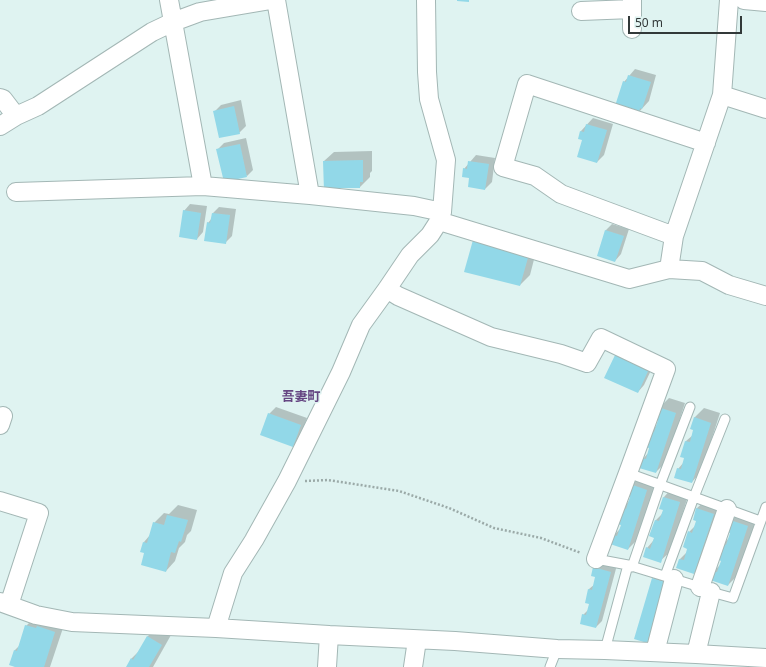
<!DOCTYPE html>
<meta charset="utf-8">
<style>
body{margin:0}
#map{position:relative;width:766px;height:667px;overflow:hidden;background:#dff3f1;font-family:"Noto Sans",sans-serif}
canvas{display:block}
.scale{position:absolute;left:628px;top:16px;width:114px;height:18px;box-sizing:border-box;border:2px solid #323939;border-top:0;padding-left:5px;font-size:12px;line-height:14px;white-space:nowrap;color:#323939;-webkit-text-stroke:3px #dff3f1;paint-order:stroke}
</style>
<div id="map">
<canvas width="766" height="667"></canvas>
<div class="scale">50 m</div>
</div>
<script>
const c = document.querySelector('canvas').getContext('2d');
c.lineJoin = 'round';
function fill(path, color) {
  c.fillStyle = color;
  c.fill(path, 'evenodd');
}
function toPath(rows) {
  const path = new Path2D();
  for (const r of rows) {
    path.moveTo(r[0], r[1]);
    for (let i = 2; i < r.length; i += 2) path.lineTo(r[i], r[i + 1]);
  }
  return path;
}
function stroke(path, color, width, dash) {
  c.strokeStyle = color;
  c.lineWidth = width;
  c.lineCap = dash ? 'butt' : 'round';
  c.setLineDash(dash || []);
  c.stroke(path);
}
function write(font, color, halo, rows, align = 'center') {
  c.font = font + ' "Noto Sans","Noto Sans JP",sans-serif';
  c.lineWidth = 3;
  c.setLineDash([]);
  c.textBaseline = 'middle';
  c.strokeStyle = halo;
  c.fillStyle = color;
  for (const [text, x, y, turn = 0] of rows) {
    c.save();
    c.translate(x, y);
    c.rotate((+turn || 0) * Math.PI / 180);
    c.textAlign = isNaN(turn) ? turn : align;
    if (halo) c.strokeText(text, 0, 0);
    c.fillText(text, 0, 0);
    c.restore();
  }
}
fill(toPath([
 [635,69,656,75,649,101,639,112,624,82],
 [241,100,246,126,239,133,215,111,221,105],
 [593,118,613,124,604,155,597,162,583,139,579,138,581,131],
 [246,138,253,170,247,176,217,150,224,143],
 [372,151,372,171,370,173,370,177,360,187,342,187,339,190,324,161,334,152],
 [476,155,495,158,492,182,485,189,464,169],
 [190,204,207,206,203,232,197,239,184,211],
 [219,207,236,209,232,236,225,243,208,223,212,218,213,213],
 [612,224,629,229,621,254,615,261,598,255,606,230],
 [474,240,538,244,530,275,520,285],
 [655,362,644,385,638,392,606,377],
 [669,398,685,403,666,462,656,472,643,459,649,452,651,431,658,424,659,408],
 [276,407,307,418,299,439,293,446,269,414],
 [704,408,720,413,701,472,692,482,678,469,684,462,686,458,686,441,693,435,694,418],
 [641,475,657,480,638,539,628,549,614,535,620,529,622,524,623,508,629,501,631,496,631,485],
 [673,487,689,493,670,552,660,561,647,548,653,541,655,537,655,521,662,514,664,509,664,497],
 [707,499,723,504,704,563,694,573,678,567,680,559,687,552,689,532,696,525,698,520,694,519,697,508],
 [178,505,197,510,191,531,187,535,185,542,179,548,175,561,166,571,146,553,144,542,150,535,154,523,164,513,169,514],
 [741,511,757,516,738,575,728,585,714,571,721,564,723,544,730,537,731,532,731,521],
 [601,561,617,565,602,621,596,627,583,615,589,609,590,603,586,602,589,589,595,584,597,576,594,568],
 [659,572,671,576,654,635,647,642,653,579],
 [36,616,65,622,50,667,16,667,11,664,15,650,19,646,26,626],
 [157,627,171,635,153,667,127,667,131,659,140,650,147,637]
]), '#0003');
fill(toPath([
 [457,0,469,0,469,2,457,1],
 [628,75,651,82,642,109,640,108,639,113,615,106,623,81,626,82],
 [234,106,240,134,219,138,213,111],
 [586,124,607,130,597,163,577,157,582,140,578,139,580,131,584,132],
 [240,144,247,177,224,182,216,149],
 [363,160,363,182,360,182,360,188,339,188,340,191,324,191,323,161],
 [468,161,489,164,485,190,468,187,469,178,462,177,463,168,467,169],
 [183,210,201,213,197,240,179,237],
 [212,213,230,215,226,244,204,241,207,222,210,223],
 [605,230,624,236,615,262,597,256],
 [473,240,529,254,520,286,464,272],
 [616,353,649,369,638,393,604,378],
 [658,407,676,413,656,473,639,468,642,458,646,459,649,448,645,447,650,431,654,432,658,420,655,419],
 [268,413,301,425,293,447,260,435],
 [694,417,711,423,692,483,674,478,677,468,681,469,684,458,680,457,685,441,690,442,693,430,690,429],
 [630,484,647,490,628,550,610,544,613,535,617,536,621,525,617,524,622,507,626,509,630,497,626,496],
 [663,497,680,502,661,563,643,557,646,547,650,549,654,538,649,536,655,520,659,521,663,510,659,509],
 [696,508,714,514,694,574,676,568,679,559,684,560,687,549,683,547,688,531,692,533,696,521,693,520],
 [167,515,188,520,181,542,179,541,175,553,171,552,166,572,141,565,144,553,140,552,143,542,147,543,153,522,164,525],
 [730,520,748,526,728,586,710,580,713,571,717,572,721,561,717,559,722,543,726,545,730,533,726,532],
 [593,567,611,572,596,628,580,624,582,614,586,615,589,604,585,603,588,589,592,590,595,577,591,576],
 [652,578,665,582,647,643,634,639],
 [25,625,36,628,37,626,55,632,44,667,15,667,9,665,14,650,17,651],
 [147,636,162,645,149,667,126,667,131,658,133,660]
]), '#92d8e8');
const lane = toPath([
 [628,473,760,521],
 [596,559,628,565,700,587,711,592,733,598,766,507],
 [632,567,660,485,690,407],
 [665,576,694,497,725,419],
 [605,650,628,565],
 [550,667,557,649]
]);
const street = toPath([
 [169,0,203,186],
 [276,0,310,195],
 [632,0,632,29],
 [744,0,766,2],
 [581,11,632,9],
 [722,95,766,109],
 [0,98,3,99,16,116],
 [0,126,16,116,38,106,152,32,173,22,200,12,271,0],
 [16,192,203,186,310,195,414,206,442,212],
 [439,221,629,279,669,269,674,236,722,95,729,0],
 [674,236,561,194,535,176,503,167,527,84,706,143],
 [669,269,702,271,729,285,766,296],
 [387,289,398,296,491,337,561,354,587,363,601,338,666,369,628,473,596,559],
 [0,425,3,416],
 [0,501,39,513,9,605],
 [700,587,727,509],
 [0,602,36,615,72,622,216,628,329,635,455,641,557,649,605,650,696,654,766,658],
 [216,628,233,573,254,540,287,481,341,372,361,325,387,289,410,255,430,235,439,221,442,212,446,160,429,99,427,72,426,0],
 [655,652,674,579],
 [696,654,711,592],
 [327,667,329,635],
 [413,667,417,640]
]);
stroke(lane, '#a3b7b5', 11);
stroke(street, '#a3b7b5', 20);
stroke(toPath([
 [305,481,328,480,399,491,449,508,494,528,541,538,581,553]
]), '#9baaa8', 2.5, [2, 2]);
stroke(lane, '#fff', 9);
stroke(street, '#fff', 18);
write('bold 13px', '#654682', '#dff3f1', [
 ["吾妻町",301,397]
]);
</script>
